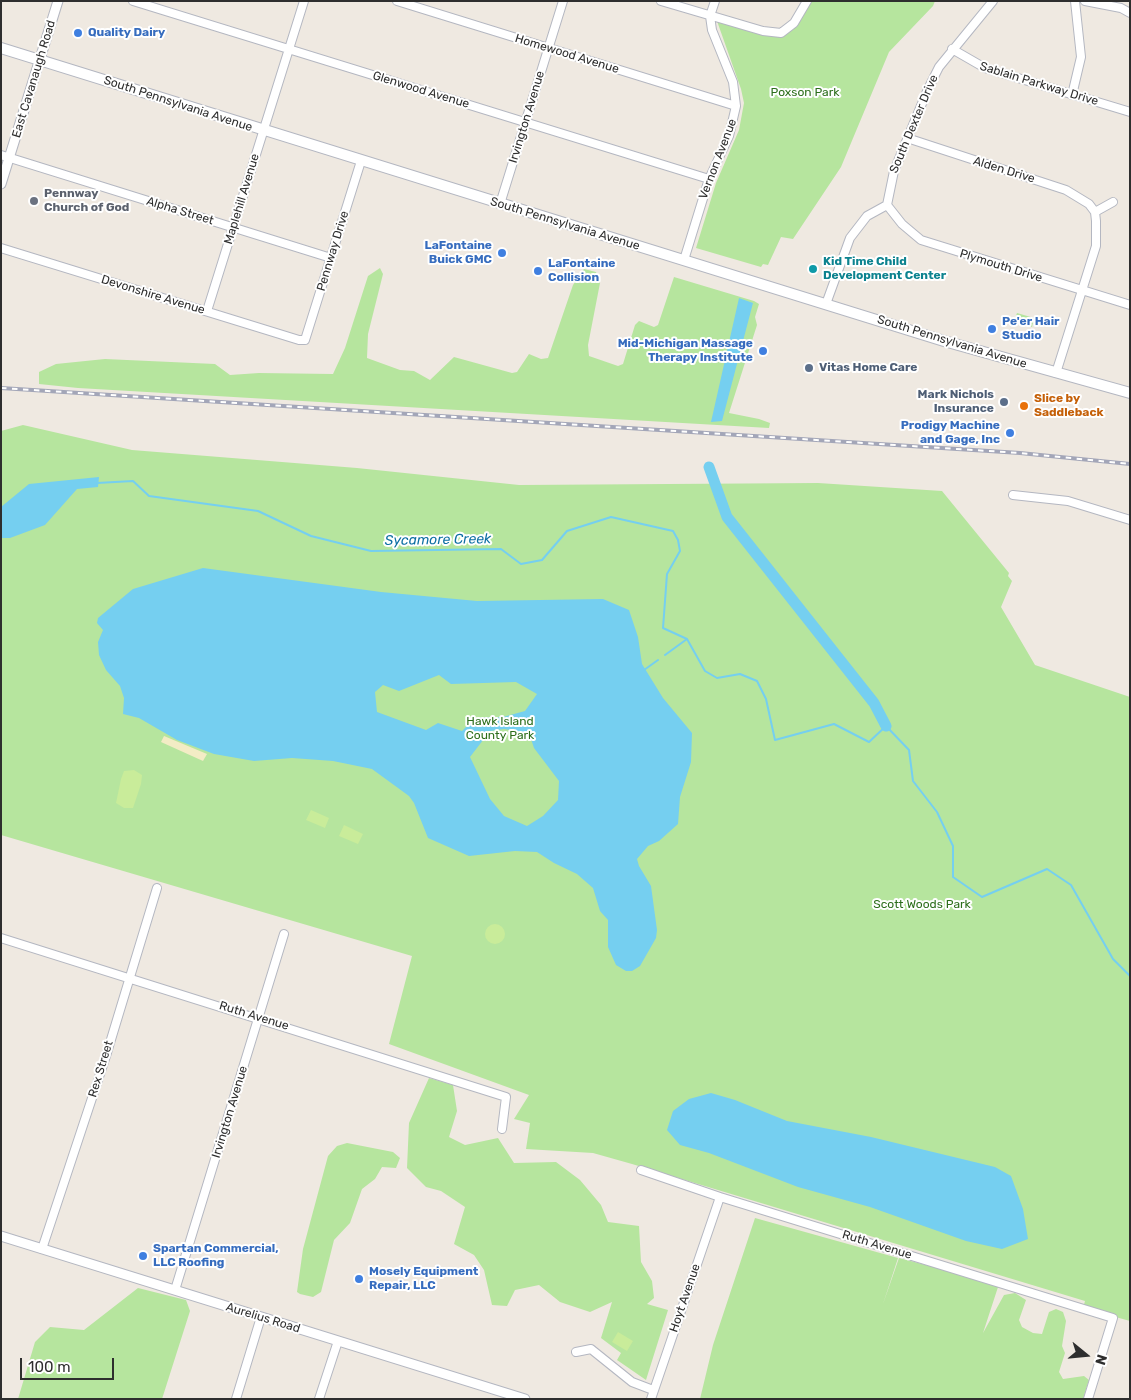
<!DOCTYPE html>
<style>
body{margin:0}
#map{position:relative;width:1131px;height:1400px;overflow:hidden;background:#efe9e1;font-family:Rubik,sans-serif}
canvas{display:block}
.frame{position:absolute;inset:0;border:2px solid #2e2e2e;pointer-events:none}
.north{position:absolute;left:1061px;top:1330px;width:50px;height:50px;-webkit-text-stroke:4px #fff;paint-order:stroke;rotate:107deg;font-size:14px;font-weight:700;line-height:20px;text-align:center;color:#2e2e2e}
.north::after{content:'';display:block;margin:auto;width:18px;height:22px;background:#2e2e2e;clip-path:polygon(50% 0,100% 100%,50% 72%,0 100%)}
.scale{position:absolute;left:20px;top:1358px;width:94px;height:22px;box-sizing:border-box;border:2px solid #2e2e2e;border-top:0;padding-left:6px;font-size:15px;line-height:18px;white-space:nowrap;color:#2e2e2e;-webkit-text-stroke:4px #fff;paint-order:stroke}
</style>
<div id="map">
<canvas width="1131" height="1400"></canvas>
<div class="frame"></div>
<div class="north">N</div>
<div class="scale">100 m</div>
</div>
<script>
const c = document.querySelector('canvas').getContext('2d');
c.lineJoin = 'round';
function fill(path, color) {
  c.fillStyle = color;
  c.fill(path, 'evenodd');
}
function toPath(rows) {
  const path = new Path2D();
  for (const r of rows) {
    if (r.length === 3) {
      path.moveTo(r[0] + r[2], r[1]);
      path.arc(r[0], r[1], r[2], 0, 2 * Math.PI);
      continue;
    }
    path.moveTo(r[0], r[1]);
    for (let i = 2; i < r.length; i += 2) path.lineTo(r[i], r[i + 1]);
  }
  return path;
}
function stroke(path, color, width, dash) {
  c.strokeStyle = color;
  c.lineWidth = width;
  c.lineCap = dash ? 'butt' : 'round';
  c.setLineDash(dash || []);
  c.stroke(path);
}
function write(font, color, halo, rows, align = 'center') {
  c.font = font + ' Rubik,sans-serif';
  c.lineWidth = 4;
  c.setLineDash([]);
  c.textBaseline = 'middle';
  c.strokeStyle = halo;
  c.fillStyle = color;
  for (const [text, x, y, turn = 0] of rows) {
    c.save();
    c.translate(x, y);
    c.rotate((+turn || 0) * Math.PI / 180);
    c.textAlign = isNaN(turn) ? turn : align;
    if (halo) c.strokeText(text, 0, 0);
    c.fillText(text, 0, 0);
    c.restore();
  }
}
fill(toPath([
 [809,1,935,1,933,6,889,52,841,167,793,239,781,237,768,265,763,264,761,267,696,248,716,183,739,130,744,103,741,89,717,21,777,36,793,29],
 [380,268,383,274,368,334,367,358,400,370,414,371,430,380,454,357,512,373,517,372,529,354,541,359,548,358,573,285,584,269,596,272,600,283,588,345,589,356,618,366,623,364,635,325,639,321,654,327,658,325,674,277,754,301,759,304,755,317,757,325,729,413,759,419,770,423,769,428,78,388,39,384,39,372,56,364,105,359,215,364,230,375,259,373,333,374,345,348,368,276],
 [1017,313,1034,318,1032,327,1014,321],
 [23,425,132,450,357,468,519,485,818,483,942,491,1009,573,1008,576,1012,581,1001,607,1035,665,1130,697,1130,1321,1083,1308,1085,1301,632,1164,593,1153,526,1149,530,1123,514,1119,529,1095,389,1044,412,956,1,835,1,431],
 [429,1078,453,1085,457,1111,449,1137,465,1145,498,1138,514,1163,556,1162,580,1180,601,1205,608,1222,639,1226,641,1262,652,1281,654,1298,647,1304,668,1310,646,1380,617,1360,621,1353,601,1338,612,1302,590,1312,560,1302,539,1285,515,1290,507,1306,492,1305,484,1270,474,1255,454,1244,465,1207,441,1191,426,1187,407,1168,409,1123],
 [347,1143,393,1152,400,1158,396,1168,382,1167,375,1179,362,1189,350,1223,334,1240,321,1292,313,1297,300,1294,297,1292,303,1249,328,1156,337,1146],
 [755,1218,898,1258,883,1304,899,1258,999,1284,983,1333,1004,1295,1015,1293,1026,1300,1019,1320,1022,1327,1033,1333,1042,1334,1049,1312,1056,1309,1063,1312,1066,1321,1062,1346,1065,1353,1059,1372,1063,1379,1084,1376,1089,1380,1083,1399,700,1399,713,1345],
 [138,1288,186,1300,190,1311,162,1399,18,1399,35,1342,50,1327,84,1330]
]), '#b6e59e');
fill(toPath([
 [164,736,207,754,203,761,161,742]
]), '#f3ecc5');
fill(toPath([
 [134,770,142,775,141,784,133,808,124,808,116,803,121,779,124,771],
 [311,810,329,818,325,828,306,820],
 [344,825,363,834,358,844,339,836],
 [495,934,10],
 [618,1332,633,1341,627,1351,612,1342]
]), '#c9ec9a');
fill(toPath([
 [739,298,753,303,722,421,711,422],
 [99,477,98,487,77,489,45,525,10,538,1,538,1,507,29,484],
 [203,568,381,592,477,601,603,599,629,610,638,637,642,664,663,698,692,733,691,762,680,797,678,824,659,841,648,846,637,859,639,866,651,886,657,930,656,938,640,966,632,971,626,971,616,965,608,947,608,920,600,911,593,888,577,874,554,863,537,852,515,851,469,856,428,838,414,803,409,796,372,769,333,761,292,758,254,761,214,754,177,740,139,718,123,714,124,698,120,686,106,670,99,655,98,642,103,630,97,623,98,618,133,589],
 [439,675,451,684,516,682,537,694,525,711,503,717,475,718,462,731,438,723,426,730,377,712,375,692,383,685,399,691],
 [504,729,529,733,534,748,559,781,558,800,543,816,527,826,504,816,490,799,470,757,490,731],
 [711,1093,735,1100,787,1121,871,1137,995,1167,1011,1176,1023,1209,1028,1239,1002,1249,966,1241,870,1207,798,1187,709,1153,680,1145,667,1130,673,1111,689,1099]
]), '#75cff0');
stroke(toPath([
 [97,483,133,481,149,496,258,511,311,536,371,551,501,549,521,564,542,560,567,531,611,517,673,531,678,540,680,551,667,574,663,628,687,639,705,671,717,678,740,674,757,681,766,699,775,740,834,724,869,742,886,726,909,750,913,781,937,812,953,846,953,877,982,897,1047,869,1071,885,1113,959,1130,976],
 [665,655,687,639],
 [644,670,658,660]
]), '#75cff0', 2);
stroke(toPath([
 [709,467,727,517,874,703,886,726]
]), '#75cff0', 11);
const minor = toPath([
 [133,1,709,179],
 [397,1,736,106],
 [661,1,763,31,781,33,794,23,807,1],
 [1085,1,1121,8,1130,13],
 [952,49,985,68,1130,112],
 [1072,95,1081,57,1075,1],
 [907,138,1066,190,1089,204,1095,212,1096,221,1096,246,1056,373],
 [1,155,331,258],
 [500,204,563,1],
 [887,205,902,224,921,240,1130,305],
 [1095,212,1113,202],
 [1,248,299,340,305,340,361,161],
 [684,260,709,179,729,136,736,106,733,82,712,30,710,16,715,1],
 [826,304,850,238,867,216,887,205,894,171,928,89,939,67,993,1],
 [207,311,304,1],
 [1013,495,1068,501,1130,520],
 [1,938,506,1097,502,1129],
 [641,1170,720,1197,1113,1318,1088,1399],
 [42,1249,106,1056,157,888],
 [175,1290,284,934],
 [576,1352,591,1349,632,1382,653,1390],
 [236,1399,261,1317],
 [319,1399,338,1341],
 [651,1399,720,1197]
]);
const tertiary = toPath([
 [1,184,58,1],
 [1,1236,525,1399]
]);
const secondary = toPath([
 [1,48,944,341,1130,393]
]);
stroke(minor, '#b4b7c1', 10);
stroke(tertiary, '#b4b7c1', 11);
stroke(secondary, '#b4b7c1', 12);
stroke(minor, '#fff', 8);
stroke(tertiary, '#fff', 9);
stroke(secondary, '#fff', 10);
const rail = toPath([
 [1,388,1020,453,1130,464]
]);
stroke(rail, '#a3a6b8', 4);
stroke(rail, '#fff', 2, [5.5]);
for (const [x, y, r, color] of [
 [78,33,5,"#3f7fe0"],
 [34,201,5,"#6b7280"],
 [502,253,5,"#3f7fe0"],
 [813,269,5,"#0f9aa8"],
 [538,271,5,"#3f7fe0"],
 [992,329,5,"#3f7fe0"],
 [763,351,5,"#3f7fe0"],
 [809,368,5,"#5c6f8a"],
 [1004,402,5,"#5c6f8a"],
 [1024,406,5,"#e8710a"],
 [1010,433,5,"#3f7fe0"],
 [143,1256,5,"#3f7fe0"],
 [359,1279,5,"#3f7fe0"]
]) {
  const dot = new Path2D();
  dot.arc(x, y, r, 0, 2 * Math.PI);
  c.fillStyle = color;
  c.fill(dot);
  stroke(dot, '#fff', 2);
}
write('bold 12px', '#366cbe', '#fff', [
 ["Quality Dairy",88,33],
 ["LaFontaine",492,246,"right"],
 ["Buick GMC",492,260,"right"],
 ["LaFontaine",548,264],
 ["Collision",548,278],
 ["Pe'er Hair",1002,322],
 ["Studio",1002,336],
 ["Mid-Michigan Massage",753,344,"right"],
 ["Therapy Institute",753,358,"right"],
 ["Prodigy Machine",1000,426,"right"],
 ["and Gage, Inc",1000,440,"right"],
 ["Spartan Commercial,",153,1249],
 ["LLC Roofing",153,1263],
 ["Mosely Equipment",369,1272],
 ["Repair, LLC",369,1286]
], 'left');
write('12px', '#2e2e2e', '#fff', [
 ["Homewood Avenue",567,54,17],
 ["East Cavanaugh Road",34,79,-73],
 ["Sablain Parkway Drive",1039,84,17],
 ["Glenwood Avenue",421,90,17],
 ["South Pennsylvania Avenue",178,104,18],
 ["Irvington Avenue",527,117,-73],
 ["South Dexter Drive",914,124,-67],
 ["Vernon Avenue",718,159,-69],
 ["Alden Drive",1004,170,17],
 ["Maplehill Avenue",242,199,-73],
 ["Alpha Street",180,211,17],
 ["South Pennsylvania Avenue",565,224,17],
 ["Pennway Drive",333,251,-73],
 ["Plymouth Drive",1001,266,17],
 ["Devonshire Avenue",153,295,17],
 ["South Pennsylvania Avenue",952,342,17],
 ["Ruth Avenue",254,1016,17],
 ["Rex Street",101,1069,-73],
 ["Irvington Avenue",230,1112,-73],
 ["Ruth Avenue",877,1245,17],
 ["Hoyt Avenue",685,1298,-71],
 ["Aurelius Road",263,1318,17]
]);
write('12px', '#2c6e1b', '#fff', [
 ["Poxson Park",805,93],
 ["Hawk Island",500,722],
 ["County Park",500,736],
 ["Scott Woods Park",922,905]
]);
write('bold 12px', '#5b616d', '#fff', [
 ["Pennway",44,194],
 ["Church of God",44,208]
], 'left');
write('bold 12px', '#0d838f', '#fff', [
 ["Kid Time Child",823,262],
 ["Development Center",823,276]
], 'left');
write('bold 12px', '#4e5e75', '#fff', [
 ["Vitas Home Care",819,368],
 ["Mark Nichols",994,395,"right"],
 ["Insurance",994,409,"right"]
], 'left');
write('bold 12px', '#c56008', '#fff', [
 ["Slice by",1034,399],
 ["Saddleback",1034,413]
], 'left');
write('italic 14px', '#0d6fa3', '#fff', [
 ["Sycamore Creek",438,540,-1]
]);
</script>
